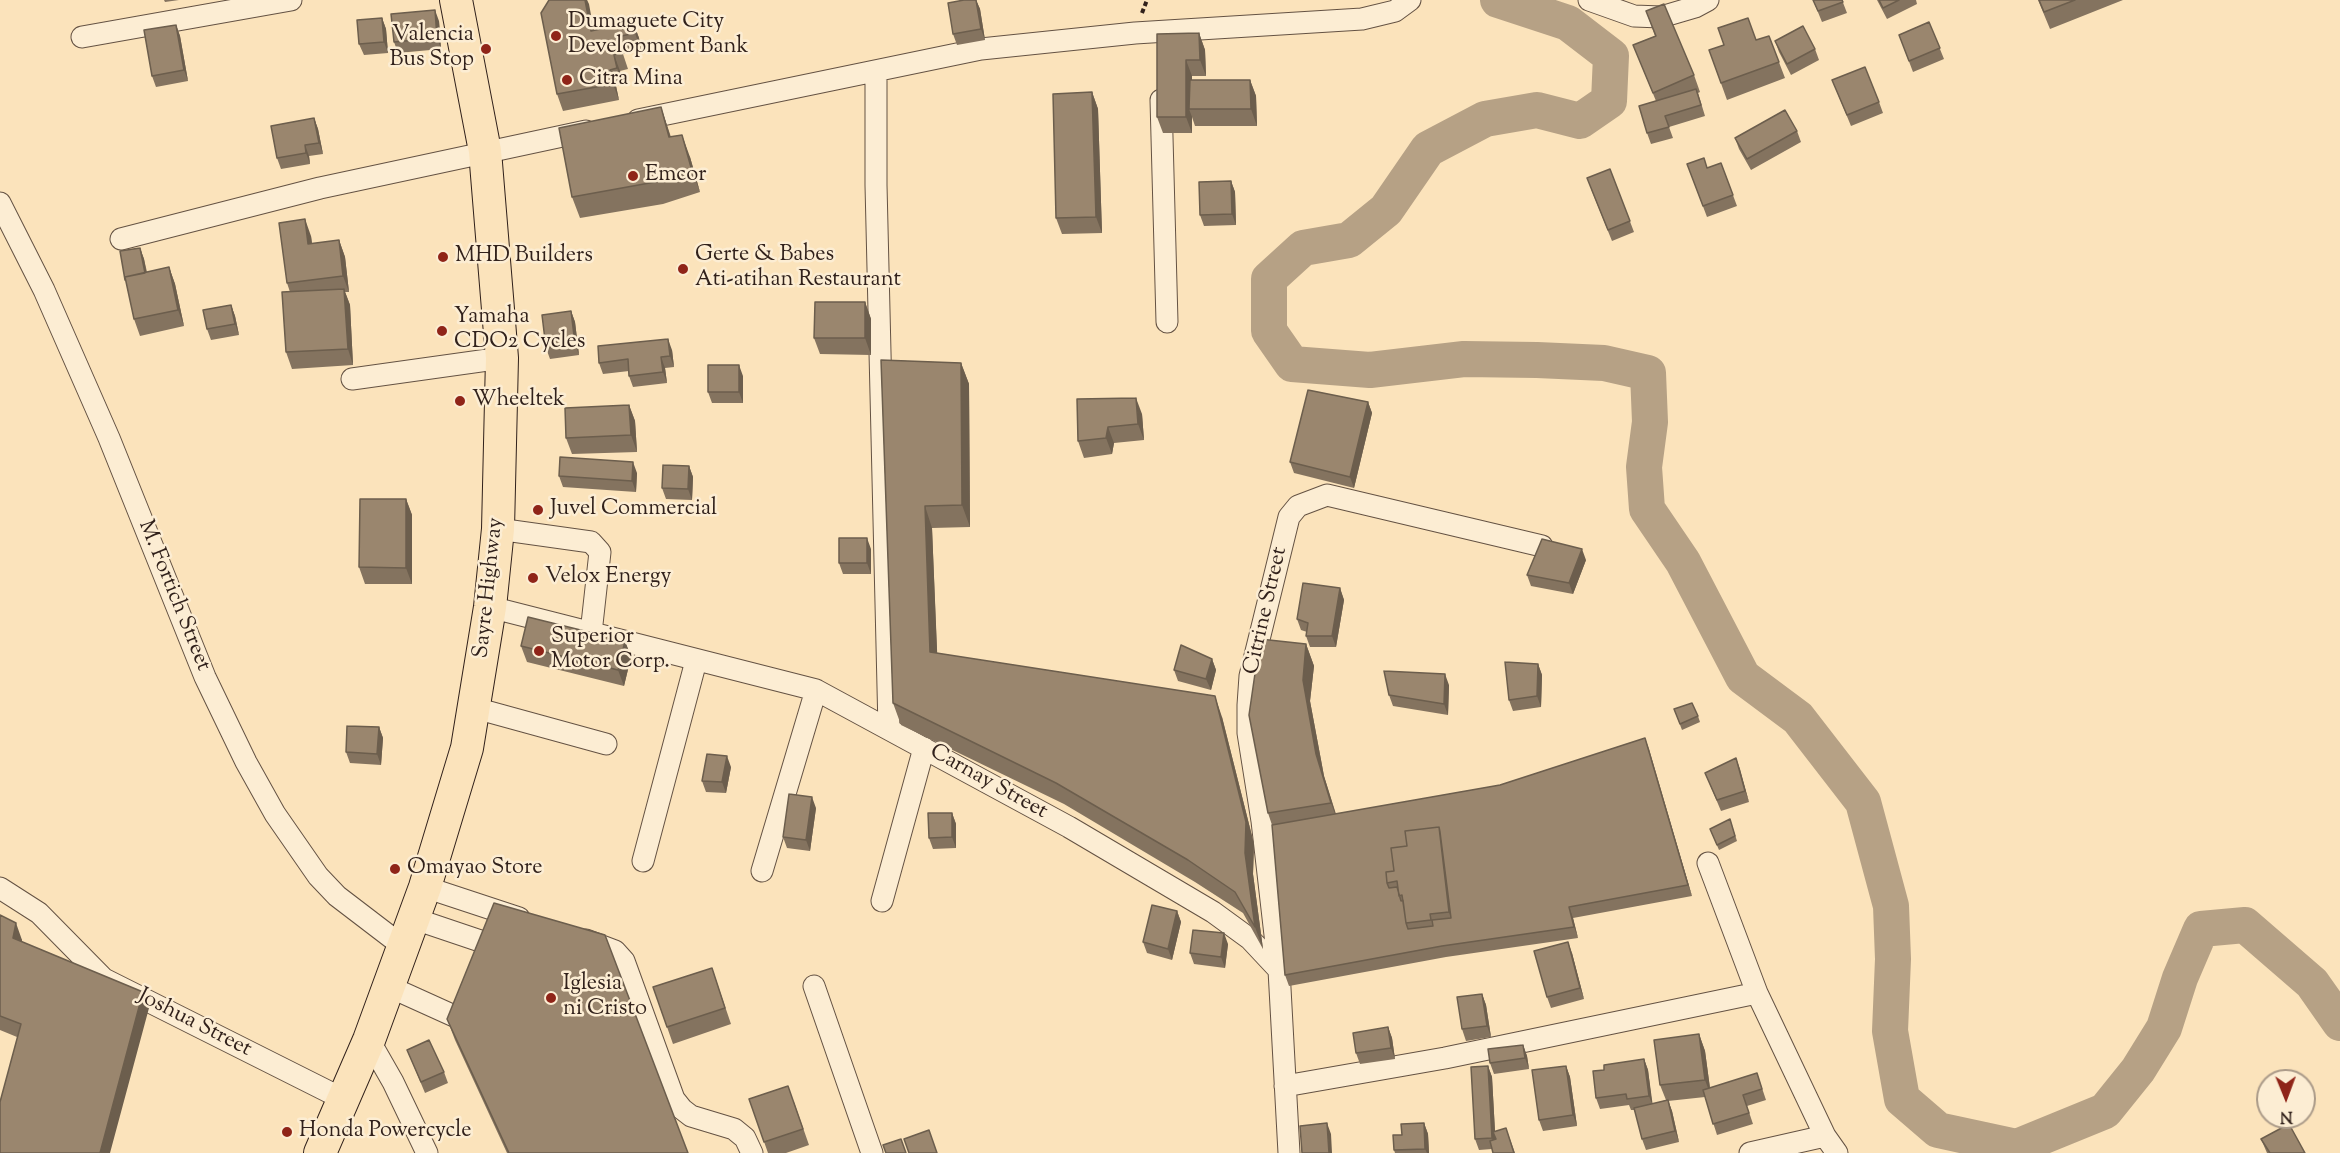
<!DOCTYPE html>
<style>
body{margin:0}
#map{position:relative;width:2340px;height:1153px;overflow:hidden;background:#fbe3bb;font-family:"Sorts Mill Goudy",serif}
canvas{display:block}
.north{position:absolute;left:2256px;top:1069px;width:60px;height:60px;box-sizing:border-box;background:#fcedd3;border:2px solid #ab9b89;border-radius:50%;rotate:179deg;font-size:16px;font-weight:700;line-height:24px;text-align:center;color:#31211b}
.north::after{content:'';display:block;margin:auto;width:21px;height:27px;background:#8f2418;clip-path:polygon(50% 0,100% 100%,50% 72%,0 100%)}
</style>
<div id="map">
<canvas width="2340" height="1153"></canvas>
<div class="north">N</div>
</div>
<script>
const c = document.querySelector('canvas').getContext('2d');
c.lineJoin = 'round';
function toPath(rows) {
  const path = new Path2D();
  for (const r of rows) {
    path.moveTo(r[0], r[1]);
    for (let i = 2; i < r.length; i += 2) path.lineTo(r[i], r[i + 1]);
  }
  return path;
}
function stroke(path, color, width, dash) {
  c.strokeStyle = color;
  c.lineWidth = width;
  c.lineCap = dash ? 'butt' : 'round';
  c.setLineDash(dash || []);
  c.stroke(path);
}
function fill(path, color) {
  c.fillStyle = color;
  c.fill(path, 'evenodd');
}
function write(font, color, halo, rows, align = 'center') {
  c.font = font + ' "Sorts Mill Goudy",serif';
  c.lineWidth = 5;
  c.setLineDash([]);
  c.textBaseline = 'middle';
  c.strokeStyle = halo;
  c.fillStyle = color;
  for (const [text, x, y, turn = 0] of rows) {
    c.save();
    c.translate(x, y);
    c.rotate((+turn || 0) * Math.PI / 180);
    c.textAlign = isNaN(turn) ? turn : align;
    if (halo) c.strokeText(text, 0, 0);
    c.fillText(text, 0, 0);
    c.restore();
  }
}
stroke(toPath([
 [1498,0,1568,23,1611,56,1609,101,1580,121,1537,110,1485,119,1428,149,1386,210,1349,240,1303,248,1269,279,1269,331,1292,364,1370,370,1464,359,1537,360,1604,363,1648,373,1650,422,1644,467,1647,509,1683,562,1743,677,1798,718,1863,802,1891,906,1893,959,1890,1031,1902,1099,1938,1130,2017,1147,2105,1111,2138,1070,2164,1028,2180,978,2201,929,2245,925,2312,983,2340,1023]
]), '#b6a185', 36);
const minor = toPath([
 [1589,0,1634,16,1661,17,1695,7,1708,0],
 [82,37,291,0],
 [876,72,876,185,889,729],
 [1161,100,1167,322],
 [638,120,981,49,1135,33,1362,19,1395,11,1410,0],
 [0,203,44,290,109,438,205,677,246,762,275,814,318,876,337,896,405,948],
 [121,239,320,188,586,131],
 [352,379,502,358],
 [498,529,591,542,600,552,591,633],
 [490,607,816,690,1069,827,1213,912,1250,939,1279,970,1289,1153],
 [475,708,606,744],
 [643,861,696,661],
 [1708,863,1757,993],
 [762,871,816,690],
 [425,887,519,918],
 [0,888,39,913,104,979,343,1099],
 [882,901,924,748],
 [415,919,504,949],
 [586,940,615,951,624,961,674,1099,682,1109,691,1116,734,1129,745,1138,752,1153],
 [1279,970,1262,821,1248,733,1248,705,1250,676,1289,517,1298,506,1327,495,1542,546],
 [814,986,872,1153],
 [390,987,474,1025],
 [369,1040,393,1082,427,1153],
 [1285,1086,1445,1058,1757,993,1825,1136],
 [1750,1153,1825,1136,1837,1153]
]);
const highway = toPath([
 [320,1153,369,1040,425,887,467,748,490,607,498,529,502,358,485,151,456,0]
]);
stroke(minor, '#645243', 23);
stroke(highway, '#31211b', 34);
stroke(toPath([
 [1142,13,1147,0]
]), '#31211b', 4, [4.5, 3]);
stroke(minor, '#fcedd3', 21);
stroke(highway, '#fbe3bb', 32);
fill(toPath([
 [164,0,179,0,165,2],
 [549,0,587,0,594,31,633,22,639,38,641,50,623,54,628,69,620,71,623,84,616,86,619,100,563,111,557,94],
 [976,0,980,9,985,40,957,45,953,34],
 [1813,0,1842,0,1847,13,1822,22],
 [1877,0,1916,0,1917,4,1887,19],
 [2038,0,2123,0,2050,29],
 [1646,11,1694,75,1700,92,1698,93,1705,116,1669,127,1673,138,1651,144,1647,133,1656,101,1633,45,1655,36],
 [382,18,386,29,388,53,364,55,359,44],
 [439,21,441,49,398,53,394,42],
 [1929,22,1944,59,1913,72,1899,35],
 [176,25,180,36,188,81,156,87,152,76],
 [1199,33,1205,50,1206,76,1192,76,1192,80,1250,80,1256,96,1257,126,1195,126,1192,117,1192,133,1163,133,1157,117],
 [1769,36,1785,78,1727,100,1709,50,1756,40],
 [1775,41,1815,49,1819,60,1791,75,1779,52],
 [1832,80,1879,102,1883,113,1851,126],
 [1092,92,1098,109,1102,233,1062,234,1056,218],
 [661,107,671,137,690,157,700,192,663,204,580,218,572,197],
 [314,118,318,129,323,154,309,156,310,164,281,169,277,158],
 [1797,131,1801,142,1751,170,1739,149,1735,138],
 [1721,163,1737,206,1707,217,1687,164,1708,168],
 [1610,169,1634,232,1612,241,1591,189],
 [1231,181,1235,192,1236,225,1204,226,1200,215],
 [311,236,312,244,339,240,345,257,349,292,345,292,350,305,353,365,292,369,286,352,290,292,287,283],
 [140,248,144,259,147,272,169,267,175,284,184,326,140,336,134,319],
 [865,302,871,319,871,355,820,354,814,338],
 [231,305,235,316,239,335,211,340,207,329],
 [571,311,575,322,579,355,550,359,546,348],
 [672,350,674,367,665,368,667,383,633,387,629,376,629,371,603,374,599,363],
 [881,360,961,363,969,384,970,527,932,528,937,653,1222,717,1254,844,1253,874,1263,949,1243,913,1195,882,1064,804,901,725,893,703],
 [743,376,743,403,712,403,708,392],
 [1077,399,1142,414,1144,440,1114,443,1112,454,1084,458,1078,441],
 [1368,402,1372,413,1354,488,1294,473,1290,462],
 [629,405,635,421,637,452,572,454,566,438],
 [689,466,693,477,692,500,666,499,662,488],
 [637,473,636,492,563,487,559,476],
 [406,499,412,515,412,584,365,584,359,567],
 [871,549,871,574,843,574,839,563],
 [1586,560,1573,594,1531,586,1527,575],
 [1340,588,1344,600,1336,647,1310,647,1306,636,1307,632,1301,630,1297,619],
 [625,641,631,657,624,686,527,662,521,646],
 [1306,644,1314,666,1310,701,1324,776,1336,814,1500,785,1645,738,1692,896,1573,918,1578,938,1446,957,1289,986,1285,975,1272,825,1268,813],
 [1212,659,1216,670,1211,690,1178,681,1174,670],
 [1538,664,1542,675,1541,707,1513,711,1509,700],
 [1449,685,1448,715,1393,706,1389,695],
 [1674,709,1698,716,1700,722,1682,730],
 [379,727,383,738,381,765,350,763,346,752],
 [1736,758,1749,802,1721,811,1705,773],
 [731,767,726,793,706,792,702,781],
 [816,808,810,851,787,848,783,837],
 [952,813,956,824,956,848,933,849,929,838],
 [1730,819,1737,841,1719,850,1710,829],
 [1177,911,1181,922,1172,960,1147,953,1143,942],
 [0,915,22,940,22,942,149,1008,17,1037,0,1030],
 [1228,944,1225,968,1194,964,1190,953],
 [1572,953,1584,999,1551,1008,1547,997],
 [712,968,731,1024,673,1044,653,987],
 [1482,994,1486,1005,1491,1037,1466,1041,1462,1029],
 [447,1019,688,1153,507,1153,455,1040],
 [1388,1027,1392,1038,1395,1059,1360,1064,1356,1053],
 [1699,1034,1705,1051,1710,1088,1757,1073,1766,1100,1747,1106,1753,1124,1717,1135,1705,1097,1668,1101,1672,1111,1679,1142,1646,1150,1642,1139,1635,1110,1631,1110,1629,1105,1600,1109,1596,1098,1604,1070,1644,1059,1648,1070,1652,1104,1666,1100,1660,1085],
 [1523,1045,1527,1056,1529,1069,1494,1074,1490,1063],
 [407,1050,444,1072,448,1083,425,1093],
 [1488,1066,1492,1077,1495,1132,1506,1128,1515,1153,1493,1153,1492,1149,1479,1150,1475,1139],
 [1566,1066,1570,1077,1577,1126,1543,1131,1539,1120],
 [749,1099,794,1102,809,1145,786,1153,768,1153],
 [1424,1123,1428,1134,1429,1153,1395,1153,1394,1150,1402,1135],
 [2261,1139,2305,1153,2267,1153]
]), '#84735f');
fill(toPath([
 [585,0,587,0,589,4,597,48,591,31],
 [976,0,980,9,985,40,981,29],
 [435,10,439,21,441,49,437,38],
 [382,18,386,29,388,53,384,42],
 [633,22,639,38,641,50,635,33],
 [176,25,180,36,188,81,184,70],
 [1199,33,1205,50,1206,76,1200,60],
 [614,55,620,71,623,84,617,68],
 [1186,60,1192,76,1192,109,1189,109,1192,117,1192,133,1186,117],
 [610,70,616,86,619,100,613,84],
 [1250,80,1256,96,1257,126,1251,109],
 [1092,92,1098,109,1102,233,1096,217],
 [661,107,668,129,677,159,669,137],
 [314,118,318,129,323,154,319,143],
 [682,135,690,157,700,192,692,171],
 [305,145,309,156,310,164,306,153],
 [1231,181,1235,192,1236,225,1232,214],
 [305,219,311,236,314,260,308,244],
 [339,240,345,257,349,292,343,276],
 [140,248,144,259,149,287,145,276],
 [169,267,175,284,184,326,178,310],
 [344,289,350,305,353,365,348,349],
 [865,302,871,319,871,355,865,338],
 [231,305,235,316,239,335,235,324],
 [571,311,575,322,579,355,575,344],
 [668,339,672,350,674,367,670,356],
 [661,357,665,368,667,383,663,372],
 [961,363,969,384,970,527,962,505],
 [739,365,743,376,743,403,739,392],
 [1136,398,1142,414,1144,440,1138,424],
 [1368,402,1372,413,1354,488,1350,477],
 [629,405,635,421,637,452,631,435],
 [1108,427,1114,443,1112,454,1106,438],
 [633,462,637,473,636,492,632,481],
 [689,466,693,477,692,500,688,489],
 [406,499,412,515,412,584,406,568],
 [925,506,932,528,938,673,930,652],
 [867,538,871,549,871,574,867,563],
 [1582,549,1586,560,1573,594,1569,583],
 [1340,588,1344,600,1336,647,1332,636],
 [625,641,631,657,624,686,618,670],
 [1306,644,1314,666,1310,701,1324,776,1339,825,1331,803,1316,754,1303,680],
 [1212,659,1216,670,1211,690,1206,679],
 [1538,664,1542,675,1541,707,1537,696],
 [1445,674,1449,685,1448,715,1444,704],
 [1215,696,1222,717,1254,844,1253,874,1263,949,1255,927],
 [379,727,383,738,381,765,377,754],
 [1645,738,1649,749,1692,896,1688,885],
 [727,756,731,767,726,793,722,782],
 [1736,758,1740,769,1749,802,1745,791],
 [812,797,816,808,810,851,806,840],
 [952,813,956,824,956,848,952,837],
 [1439,827,1444,843,1455,929,1449,912],
 [1569,907,1573,918,1578,938,1574,927],
 [1177,911,1181,922,1172,960,1168,949],
 [16,923,22,940,19,955,13,938],
 [1224,933,1228,944,1225,968,1221,957],
 [1568,942,1572,953,1584,999,1580,988],
 [143,992,149,1008,110,1153,100,1153],
 [1482,994,1486,1005,1491,1037,1487,1026],
 [1388,1027,1392,1038,1395,1059,1391,1048],
 [1699,1034,1705,1051,1711,1096,1705,1080],
 [1523,1045,1527,1056,1529,1069,1525,1058],
 [1644,1059,1648,1070,1653,1107,1649,1096],
 [1488,1066,1492,1077,1496,1149,1492,1138],
 [1566,1066,1570,1077,1577,1126,1573,1115],
 [1668,1100,1672,1111,1679,1142,1675,1131],
 [1327,1123,1331,1134,1332,1153,1329,1153],
 [1424,1123,1428,1134,1429,1153,1427,1153,1425,1149]
]), '#6c5e4d');
const building = toPath([
 [549,0,585,0,591,31,633,22,635,33,617,37,622,52,614,55,617,68,610,70,613,84,557,94,541,13,549,0],
 [964,0,976,0,981,29,953,34,948,3,964,0],
 [1813,0,1842,0,1843,2,1818,11,1813,0],
 [1879,0,1899,0,1883,8,1879,0],
 [2039,0,2075,0,2044,12,2039,0],
 [1664,4,1694,75,1653,93,1633,45,1656,36,1646,11,1664,4],
 [435,10,437,38,394,42,391,14,435,10],
 [382,18,384,42,359,44,357,20,382,18],
 [1748,18,1756,40,1769,36,1779,62,1721,83,1709,50,1724,45,1718,28,1748,18],
 [1929,22,1940,48,1909,61,1899,35,1929,22],
 [176,25,184,70,152,76,144,30,176,25],
 [1803,26,1815,49,1787,64,1775,41,1803,26],
 [1199,33,1200,60,1186,60,1186,117,1157,117,1157,34,1199,33],
 [1865,67,1879,102,1847,115,1832,80,1865,67],
 [1190,80,1250,80,1251,109,1189,109,1190,80],
 [1696,89,1701,105,1665,116,1669,127,1647,133,1639,106,1696,89],
 [1092,92,1096,217,1056,218,1053,94,1092,92],
 [661,107,669,137,682,135,692,171,655,182,572,197,559,128,661,107],
 [1785,110,1797,131,1747,159,1735,138,1785,110],
 [314,118,319,143,305,145,306,153,277,158,271,126,314,118],
 [1704,158,1707,168,1721,163,1733,195,1703,206,1687,164,1704,158],
 [1610,169,1630,221,1608,230,1587,178,1610,169],
 [1231,181,1232,214,1200,215,1199,182,1231,181],
 [305,219,308,244,339,240,343,276,287,283,279,223,305,219],
 [140,248,145,273,125,277,125,280,120,251,140,248],
 [169,267,178,310,134,319,125,277,169,267],
 [344,289,348,349,286,352,282,292,344,289],
 [815,302,865,302,865,338,814,338,815,302],
 [231,305,235,324,207,329,203,310,231,305],
 [571,311,575,344,546,348,542,315,571,311],
 [668,339,670,356,661,357,663,372,629,376,628,359,599,363,598,346,668,339],
 [881,360,961,363,962,505,925,506,930,652,1215,696,1246,822,1245,853,1255,927,1235,892,1188,860,1056,783,893,703,881,360],
 [708,365,739,365,739,392,708,392,708,365],
 [1308,390,1368,402,1350,477,1290,462,1308,390],
 [1136,398,1138,424,1108,427,1106,438,1078,441,1077,399,1136,398],
 [629,405,631,435,566,438,565,408,629,405],
 [560,457,633,462,632,481,559,476,560,457],
 [663,465,689,466,688,489,662,488,663,465],
 [360,499,406,499,406,568,359,567,360,499],
 [839,538,867,538,867,563,839,563,839,538],
 [1542,539,1582,549,1569,583,1527,575,1542,539],
 [1303,583,1340,588,1332,636,1306,636,1308,623,1297,619,1303,583],
 [528,617,625,641,618,670,521,646,528,617],
 [1260,639,1306,644,1303,680,1316,754,1331,803,1268,813,1249,715,1260,639],
 [1181,645,1212,659,1206,679,1174,670,1181,645],
 [1505,662,1538,664,1537,696,1509,700,1505,662],
 [1384,671,1445,674,1444,704,1389,695,1384,671],
 [1692,703,1698,716,1680,724,1674,709,1692,703],
 [347,726,379,727,377,754,346,752,347,726],
 [1645,738,1688,885,1569,907,1574,927,1442,946,1285,975,1272,825,1500,785,1645,738],
 [1439,827,1440,832,1451,918,1432,920,1433,926,1408,929,1406,923,1403,900,1401,901,1397,887,1389,888,1387,883,1386,872,1394,871,1391,848,1407,846,1405,831,1439,827],
 [707,754,727,756,722,782,702,781,707,754],
 [1736,758,1745,791,1717,800,1705,773,1736,758],
 [789,794,812,797,806,840,783,837,789,794],
 [928,813,952,813,952,837,929,838,928,813],
 [1730,819,1735,836,1717,845,1710,829,1730,819],
 [1439,827,1449,912,1430,914,1431,920,1406,923,1402,895,1399,896,1397,881,1387,883,1386,872,1394,871,1391,848,1407,846,1405,831,1439,827],
 [494,903,605,935,688,1153,509,1153,447,1019,494,903],
 [1152,905,1177,911,1168,949,1143,942,1152,905],
 [0,915,16,923,13,938,143,992,100,1153,0,1153,0,1102,21,1024,0,1016,0,915],
 [1193,930,1224,933,1221,957,1190,953,1193,930],
 [1568,942,1580,988,1547,997,1534,951,1568,942],
 [712,968,725,1008,667,1027,653,987,712,968],
 [1482,994,1487,1026,1462,1029,1457,997,1482,994],
 [1388,1027,1391,1048,1356,1053,1353,1033,1388,1027],
 [1699,1034,1705,1080,1660,1085,1654,1040,1699,1034],
 [429,1040,444,1072,421,1082,407,1050,429,1040],
 [1523,1045,1525,1058,1490,1063,1488,1049,1523,1045],
 [1644,1059,1649,1096,1627,1099,1626,1094,1596,1098,1593,1071,1604,1070,1604,1065,1644,1059],
 [1488,1066,1492,1138,1475,1139,1471,1067,1488,1066],
 [1566,1066,1573,1115,1539,1120,1532,1070,1566,1066],
 [1757,1073,1762,1089,1743,1095,1749,1113,1713,1124,1703,1090,1757,1073],
 [788,1086,803,1129,764,1142,749,1099,788,1086],
 [1668,1100,1675,1131,1642,1139,1634,1108,1668,1100],
 [1327,1123,1329,1153,1302,1153,1300,1126,1327,1123],
 [1424,1123,1425,1149,1394,1150,1393,1135,1402,1135,1401,1124,1424,1123],
 [2289,1124,2305,1153,2270,1153,2261,1139,2289,1124],
 [1506,1128,1514,1153,1493,1153,1490,1141,1496,1139,1493,1132,1506,1128],
 [929,1130,937,1153,909,1153,904,1139,929,1130],
 [901,1139,906,1153,886,1153,883,1145,901,1139]
]);
fill(building, '#9a866e');
stroke(building, '#6c5e4d', 1.5);
for (const [x, y, r, color] of [
 [556,36,6,"#8f2418"],
 [486,49,6,"#8f2418"],
 [567,80,6,"#8f2418"],
 [633,176,6,"#8f2418"],
 [443,257,6,"#8f2418"],
 [683,269,6,"#8f2418"],
 [442,331,6,"#8f2418"],
 [460,401,6,"#8f2418"],
 [538,510,6,"#8f2418"],
 [533,578,6,"#8f2418"],
 [539,651,6,"#8f2418"],
 [395,869,6,"#8f2418"],
 [551,998,6,"#8f2418"],
 [287,1132,6,"#8f2418"]
]) {
  const dot = new Path2D();
  dot.arc(x, y, r, 0, 2 * Math.PI);
  c.fillStyle = color;
  c.fill(dot);
  stroke(dot, '#fcedd3', 2);
}
write('22px', '#31211b', '#fcedd3', [
 ["Dumaguete City",568,23],
 ["Development Bank",568,48],
 ["Valencia",474,36,"right"],
 ["Bus Stop",474,61,"right"],
 ["Citra Mina",579,80],
 ["Emcor",645,176],
 ["Gerte & Babes",695,256],
 ["Ati-atihan Restaurant",695,281],
 ["MHD Builders",455,257],
 ["Yamaha",454,318],
 ["CDO2 Cycles",454,343],
 ["Wheeltek",472,401],
 ["Juvel Commercial",550,510],
 ["Velox Energy",545,578],
 ["Superior",551,638],
 ["Motor Corp.",551,663],
 ["Omayao Store",407,869],
 ["Iglesia",563,985],
 ["ni Cristo",563,1010],
 ["Honda Powercycle",299,1132]
], 'left');
write('22px', '#31211b', '#fcedd3', [
 ["Sayre Highway",490,588,-84],
 ["M. Fortich Street",173,596,68],
 ["Citrine Street",1267,611,-77],
 ["Carnay Street",988,783,29],
 ["Joshua Street",194,1024,27]
]);
</script>
